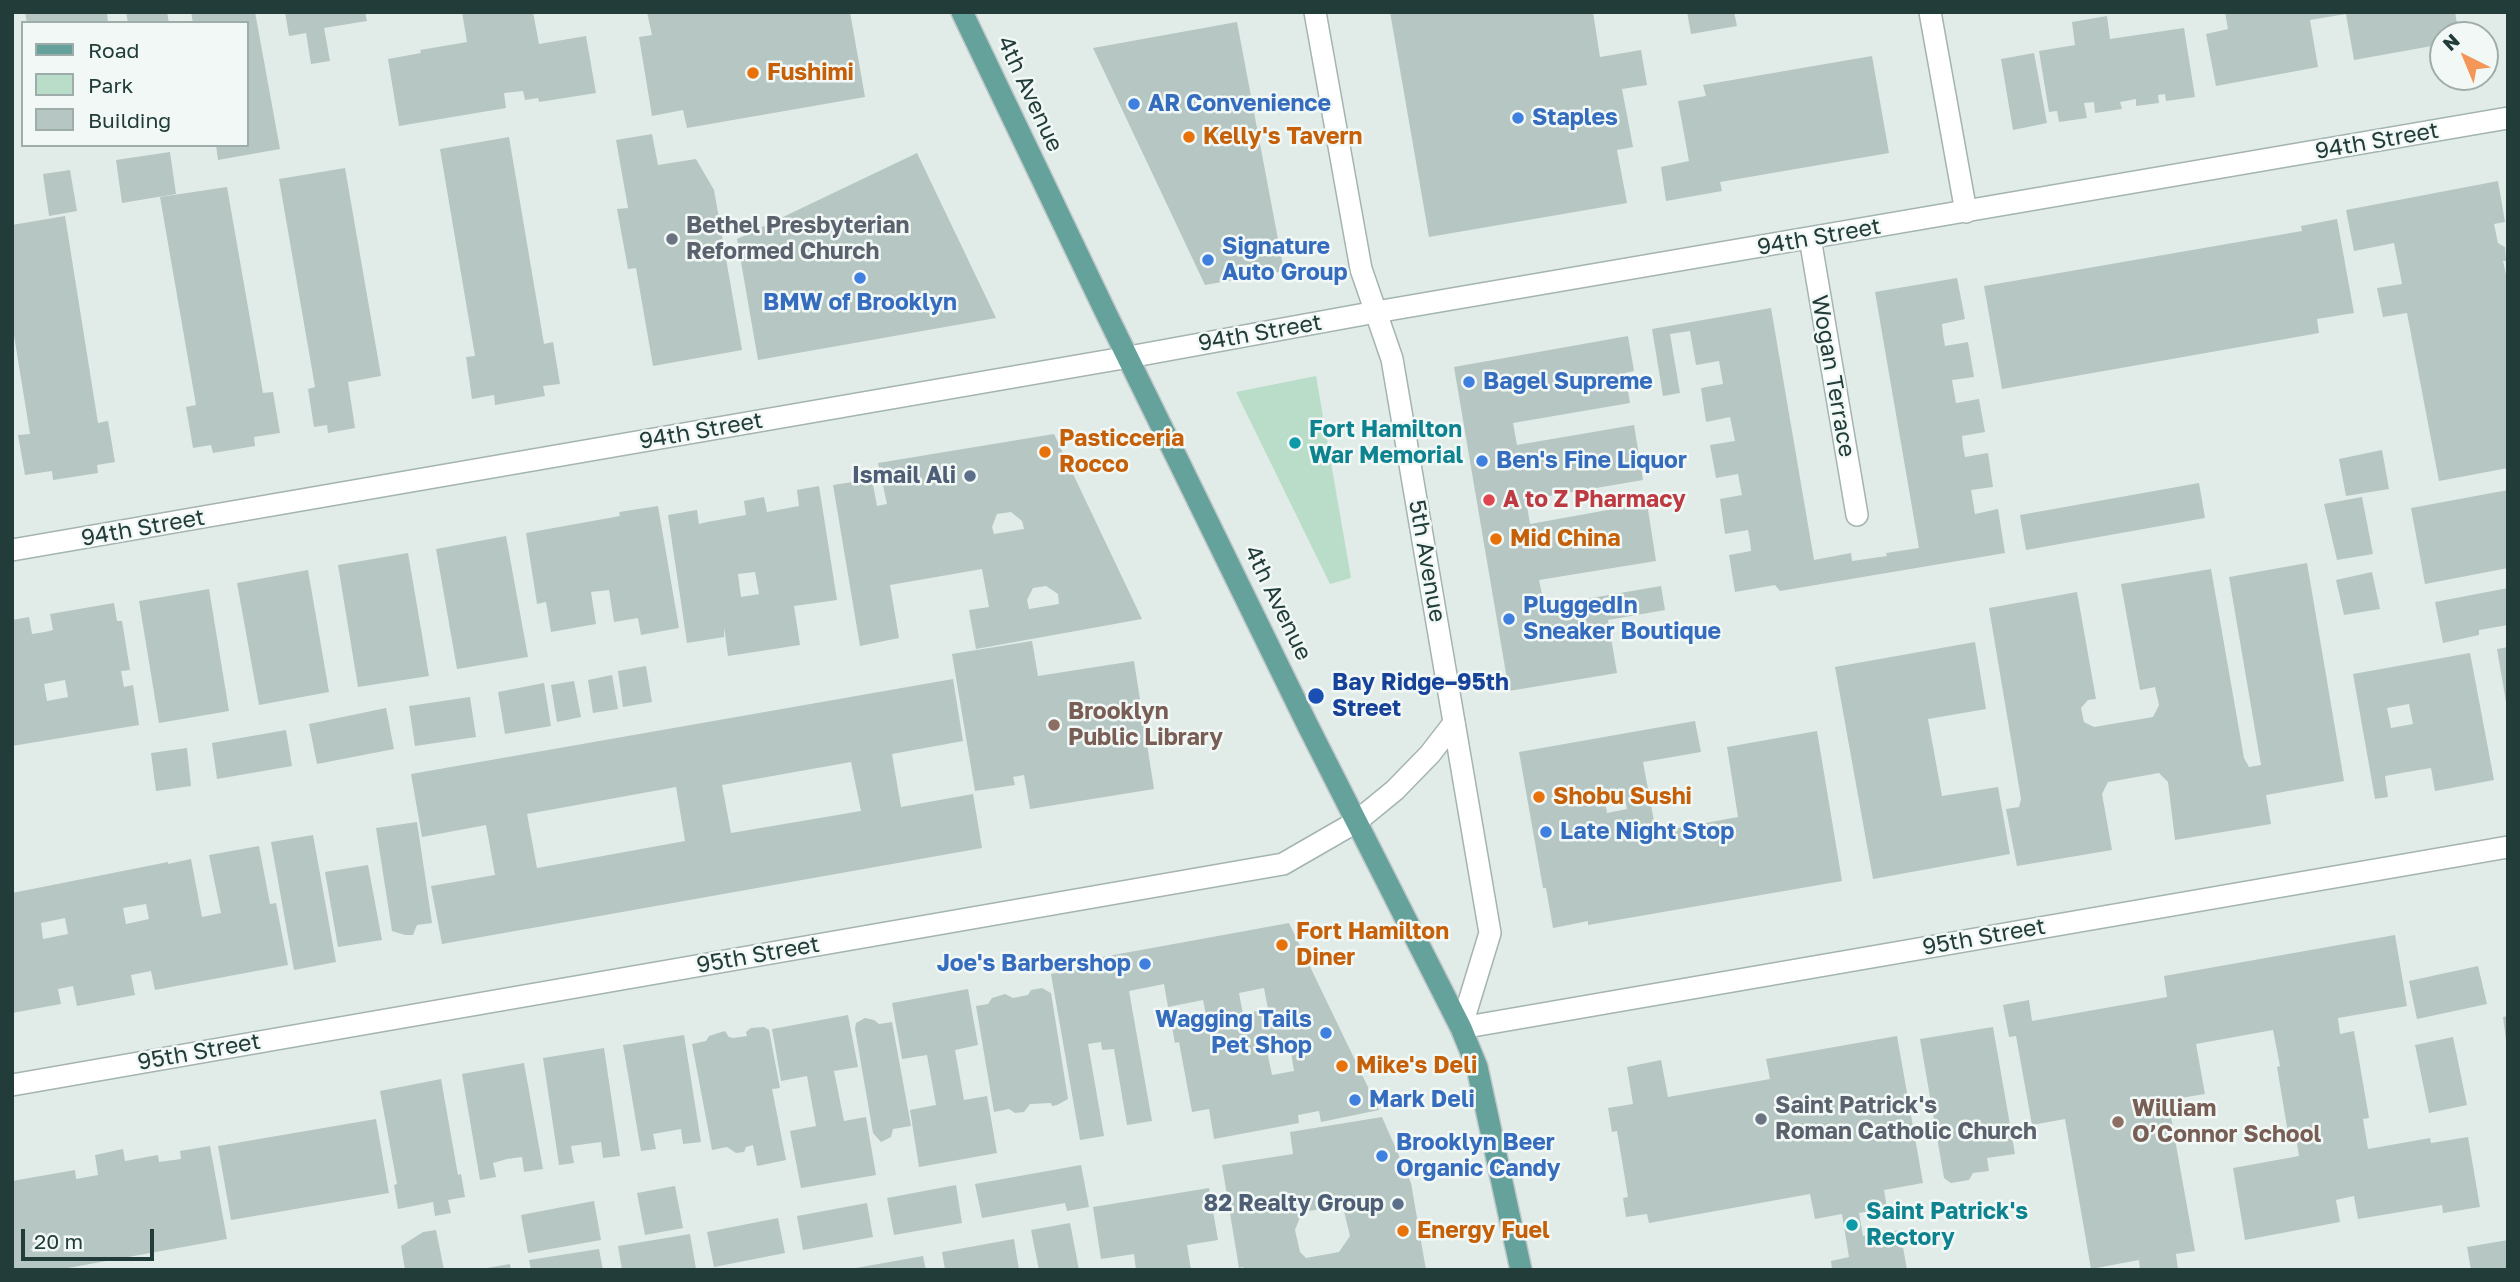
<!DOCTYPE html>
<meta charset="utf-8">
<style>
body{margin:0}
#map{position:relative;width:2520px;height:1282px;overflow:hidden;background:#e1ece8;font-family:"Golos Text",sans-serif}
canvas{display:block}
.frame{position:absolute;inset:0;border:14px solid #213c39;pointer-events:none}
.legend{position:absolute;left:21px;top:21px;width:228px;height:126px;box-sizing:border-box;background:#f1f8f6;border:2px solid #9eadaa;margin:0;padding:9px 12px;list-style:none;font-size:21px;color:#213c39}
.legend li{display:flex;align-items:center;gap:14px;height:35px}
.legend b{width:35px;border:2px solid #9eadaa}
.north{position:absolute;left:2429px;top:21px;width:70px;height:70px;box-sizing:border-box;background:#f1f8f6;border:2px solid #9eadaa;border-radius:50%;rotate:317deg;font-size:19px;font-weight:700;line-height:28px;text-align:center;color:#213c39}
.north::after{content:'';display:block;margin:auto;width:24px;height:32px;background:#f39657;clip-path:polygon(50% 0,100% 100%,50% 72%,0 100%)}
.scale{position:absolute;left:21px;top:1229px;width:133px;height:32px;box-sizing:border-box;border:4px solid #213c39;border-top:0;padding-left:9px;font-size:21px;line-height:24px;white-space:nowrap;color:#213c39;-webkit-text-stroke:5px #f1f8f6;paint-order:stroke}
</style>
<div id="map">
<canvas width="2520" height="1282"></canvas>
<div class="frame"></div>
<ul class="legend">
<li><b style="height:9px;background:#65a29b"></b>Road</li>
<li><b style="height:19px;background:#b9ddc8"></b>Park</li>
<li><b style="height:19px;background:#b6c6c2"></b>Building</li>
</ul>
<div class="north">N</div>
<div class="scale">20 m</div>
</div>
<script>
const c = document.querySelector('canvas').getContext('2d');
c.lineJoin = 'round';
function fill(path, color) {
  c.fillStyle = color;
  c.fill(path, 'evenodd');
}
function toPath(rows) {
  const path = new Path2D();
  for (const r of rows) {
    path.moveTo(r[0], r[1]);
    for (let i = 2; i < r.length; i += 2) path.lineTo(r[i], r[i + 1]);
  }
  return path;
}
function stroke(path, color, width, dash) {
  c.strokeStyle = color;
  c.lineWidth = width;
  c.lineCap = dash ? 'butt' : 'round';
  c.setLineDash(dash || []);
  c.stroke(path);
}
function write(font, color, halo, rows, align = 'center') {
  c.font = font + ' "Golos Text",sans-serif';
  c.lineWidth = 5;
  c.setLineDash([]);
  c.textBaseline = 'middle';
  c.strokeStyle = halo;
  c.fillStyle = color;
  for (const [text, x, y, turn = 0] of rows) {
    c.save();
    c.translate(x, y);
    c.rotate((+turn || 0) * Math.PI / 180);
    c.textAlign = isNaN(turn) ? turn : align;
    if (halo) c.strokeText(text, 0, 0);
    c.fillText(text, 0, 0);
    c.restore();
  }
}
fill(toPath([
 [1316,376,1351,578,1330,584,1236,392]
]), '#b9ddc8');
fill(toPath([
 [25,12,107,12,108,23,27,23],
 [126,12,167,12,169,23,128,23],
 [191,12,255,12,280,149,218,160,216,145,247,145,247,23,193,23],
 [285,12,365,12,367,21,324,28,330,61,311,64,306,33,289,36],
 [462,12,533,12,539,44,586,36,596,93,539,102,538,98,525,100,523,91,504,93,506,108,399,126,388,59,421,53,420,50,467,42],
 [647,12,850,12,865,97,687,128,683,110,652,116,639,37,652,35],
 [1390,12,1593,12,1600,57,1641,50,1647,85,1622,89,1633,147,1617,150,1627,203,1429,237],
 [1687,12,1734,12,1737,26,1691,34],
 [2225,12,2455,12,2459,35,2443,35,2443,44,2354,60,2346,14,2310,20,2318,67,2216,86,2206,34,2228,29],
 [2107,16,2110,39,2184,28,2195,97,2166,101,2165,94,2158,95,2159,103,2136,106,2136,99,2120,102,2122,109,2095,113,2094,102,2084,103,2087,118,2059,122,2057,111,2049,112,2039,51,2075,45,2072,22],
 [1237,22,1284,271,1205,285,1093,48],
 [2034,53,2047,123,2013,130,2001,59],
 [1872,56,1889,153,1720,182,1722,191,1666,201,1661,167,1689,161,1678,101,1706,96,1703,85],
 [652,134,658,165,696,159,714,190,742,350,653,366,636,268,628,269,617,209,628,208,616,140],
 [509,137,544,344,553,342,560,384,543,386,545,396,495,405,494,395,472,399,466,357,475,356,440,149],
 [170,152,176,194,122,203,116,160],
 [917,153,996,318,758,360,737,239],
 [345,168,381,376,348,382,355,428,328,433,327,425,314,427,308,389,315,387,279,179],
 [70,170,77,211,49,216,43,174],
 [2498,181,2505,222,2494,224,2498,243,2505,247,2506,261,2503,261,2508,284,2508,468,2439,481,2407,313,2383,317,2377,288,2402,284,2394,243,2354,251,2346,210],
 [227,187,263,393,273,392,280,433,254,437,255,446,213,453,211,445,193,448,186,407,196,405,160,197],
 [65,216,98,423,108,421,115,462,97,465,98,473,53,480,52,471,25,475,18,435,30,434,12,323,12,225],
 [2337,219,2354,313,2317,319,2319,333,2002,389,1984,286,2302,231,2301,226],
 [1957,278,1965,319,1942,324,1943,334,1945,346,1968,342,1974,377,1952,380,1956,403,1979,399,1985,432,1962,436,1963,446,1965,457,1988,453,1993,487,1971,490,1975,514,1998,509,2005,553,1780,591,1775,585,1735,592,1729,555,1751,551,1750,541,1748,530,1725,534,1720,499,1742,495,1740,485,1738,474,1716,478,1710,445,1735,441,1730,417,1706,422,1701,388,1723,384,1719,361,1696,365,1690,331,1670,334,1680,393,1663,396,1652,329,1771,308,1814,560,1851,553,1852,561,1887,556,1886,553,1919,548,1875,292],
 [1628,336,1634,371,1625,373,1630,403,1513,423,1517,445,1634,425,1643,480,1526,500,1530,524,1647,503,1656,561,1539,580,1542,594,1544,606,1661,586,1665,610,1608,620,1617,673,1509,691,1454,367],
 [1054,434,1142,619,976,649,969,610,989,607,982,569,890,585,899,638,860,646,833,485,872,479,877,506,887,504,878,463],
 [1011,512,1022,521,1024,529,994,534,992,527,997,514],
 [1046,586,1058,594,1059,604,1029,609,1027,600,1033,588],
 [2382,450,2389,489,2346,496,2339,459],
 [2199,483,2205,518,2026,550,2020,515],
 [819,486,837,600,794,606,800,645,728,656,724,627,724,637,687,643,668,515,697,510,699,524,707,522,746,515,744,501,764,497,767,512,799,506,797,490],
 [755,572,759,594,741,597,738,574],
 [2508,490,2508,568,2425,584,2411,508],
 [2362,497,2373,554,2337,560,2324,504],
 [658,506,679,628,641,635,638,618,614,622,609,590,591,592,596,624,551,632,546,602,537,604,526,533,620,516,619,512],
 [506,536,528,657,457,669,436,549],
 [408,553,429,676,358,687,338,565],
 [2307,563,2344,781,2266,795,2271,824,2175,840,2168,782,2159,773,2108,782,2102,794,2112,850,2017,866,2006,809,2019,807,2021,799,1989,608,2077,592,2096,699,2088,700,2081,708,2084,722,2094,727,2153,717,2159,705,2155,687,2140,690,2121,584,2211,569,2244,758,2249,767,2261,765,2229,577],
 [308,570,329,692,259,705,237,583],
 [2372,572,2380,609,2344,615,2336,580],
 [2508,588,2508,625,2479,630,2479,635,2443,643,2435,602],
 [209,589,229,711,159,723,139,601],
 [114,603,117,621,122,621,130,670,121,671,124,687,133,685,139,725,12,746,12,620,29,617,32,634,45,632,53,630,50,614],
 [65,680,68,697,47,701,44,684],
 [1032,641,1038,676,1134,661,1154,789,1030,809,1024,775,1013,777,1015,785,975,791,952,654],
 [1975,642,1986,709,1928,719,1942,796,1998,787,2010,854,1873,879,1835,667],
 [2508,647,2508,702,2506,702,2497,649],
 [2470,653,2494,780,2435,791,2431,768,2407,772,2385,776,2388,797,2375,799,2353,674],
 [2409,704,2413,724,2391,728,2387,708],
 [646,666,652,702,623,707,618,671],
 [612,675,618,709,593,713,588,680],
 [953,679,963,741,892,754,901,807,973,794,982,848,442,944,431,886,495,875,486,825,422,837,411,774],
 [851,762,861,811,731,833,722,785],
 [676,787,685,841,537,868,527,814],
 [574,681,581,717,557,722,551,685],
 [544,683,551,726,505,734,498,692],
 [470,697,476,737,415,746,409,706],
 [386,708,394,749,317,764,309,724],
 [1695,721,1701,752,1643,762,1656,832,1738,817,1727,747,1817,731,1842,881,1588,925,1588,921,1553,928,1546,888,1543,888,1519,752],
 [1623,790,1627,809,1607,813,1604,794],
 [286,730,292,766,217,779,212,743],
 [187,748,191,786,156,791,151,753],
 [417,822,432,923,417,925,413,935,405,935,392,931,376,828],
 [313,835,336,962,294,970,271,842],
 [259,846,270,904,276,903,288,965,155,990,151,971,131,975,135,995,77,1006,73,986,58,989,61,1004,12,1013,12,893,168,862,168,864,191,859,202,917,221,913,209,855],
 [146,904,149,919,126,924,123,908],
 [65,918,68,934,43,939,41,923],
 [368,865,382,940,338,947,325,872],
 [1289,923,1379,1110,1321,1122,1319,1111,1298,1115,1299,1123,1214,1139,1209,1109,1192,1112,1179,1042,1175,1043,1172,1027,1207,1020,1203,1000,1168,1007,1164,984,1129,991,1152,1121,1127,1125,1114,1049,1102,1050,1101,1042,1088,1044,1104,1136,1080,1140,1051,974,1088,967,1086,960],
 [1264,988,1268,1009,1243,1014,1239,993],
 [1290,1047,1294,1071,1272,1075,1267,1051],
 [2395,935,2407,1006,2338,1018,2340,1034,2354,1031,2369,1118,2363,1119,2368,1149,2430,1138,2431,1143,2468,1137,2480,1207,2443,1213,2442,1205,2358,1219,2354,1196,2336,1200,2340,1222,2245,1240,2233,1168,2299,1156,2295,1132,2288,1133,2277,1067,2280,1066,2273,1030,2196,1044,2205,1094,2168,1100,2195,1251,2176,1254,2178,1270,2140,1270,2139,1260,2091,1269,2065,1119,2032,1125,2016,1036,2009,1037,2003,1005,2029,1000,2032,1021,2167,997,2164,976],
 [2478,966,2487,1004,2417,1019,2409,981],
 [1042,988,1051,993,1068,1099,1057,1105,1052,1106,1051,1103,1030,1104,1024,1112,1015,1113,1009,1109,994,1112,976,1006,988,1004,992,998,1005,994,1013,998,1028,995,1031,990],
 [968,989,978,1045,955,1050,964,1100,987,1096,997,1153,919,1167,910,1110,936,1105,927,1055,902,1059,892,1003],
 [848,1015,858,1067,834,1071,844,1121,866,1117,876,1175,801,1188,790,1131,816,1126,807,1076,781,1081,772,1029],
 [2508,1016,2508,1040,2506,1040,2503,1017],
 [865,1018,874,1020,879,1024,892,1022,911,1126,893,1129,891,1137,881,1142,873,1133,855,1029,856,1023],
 [764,1027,769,1030,780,1088,772,1089,786,1160,757,1166,753,1145,746,1147,744,1152,736,1153,727,1147,712,1150,692,1044,706,1041,709,1036,718,1033,725,1031,729,1037,733,1038,747,1036,746,1032,751,1028],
 [1993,1027,2015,1154,1987,1158,1989,1171,1973,1173,1969,1180,1951,1183,1944,1178,1920,1039],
 [684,1035,701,1142,683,1144,681,1129,653,1134,656,1149,641,1151,623,1045],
 [1897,1036,1923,1183,1884,1190,1887,1208,1859,1213,1863,1236,1900,1230,1907,1270,1832,1270,1831,1261,1849,1257,1842,1214,1815,1219,1810,1194,1649,1223,1647,1214,1626,1217,1623,1198,1628,1197,1617,1131,1612,1132,1608,1108,1633,1104,1627,1067,1661,1060,1668,1097,1770,1079,1766,1059],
 [2453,1037,2467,1105,2429,1113,2415,1045],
 [604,1048,620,1156,603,1158,601,1142,571,1146,574,1163,559,1165,543,1058],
 [524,1063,543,1169,524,1172,522,1157,507,1159,493,1163,496,1177,480,1180,462,1074],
 [441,1079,458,1175,461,1174,465,1197,448,1200,451,1213,435,1216,433,1202,398,1209,394,1185,397,1184,380,1091],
 [1382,1117,1411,1183,1426,1270,1244,1270,1243,1267,1239,1268,1222,1165,1293,1154,1290,1132],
 [1340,1206,1344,1211,1350,1236,1339,1252,1306,1258,1300,1252,1295,1230,1302,1212],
 [376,1119,389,1193,231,1220,218,1146],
 [210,1146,227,1239,57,1270,12,1270,12,1181,75,1170,76,1179,98,1175,95,1155,123,1149,125,1161,158,1155,159,1162,181,1159,180,1151],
 [1081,1165,1089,1207,1067,1211,1065,1203,982,1218,975,1184],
 [956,1185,962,1223,894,1235,887,1198],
 [675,1186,683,1228,645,1235,637,1193],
 [1209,1188,1218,1240,1187,1245,1191,1270,1136,1270,1134,1254,1101,1259,1093,1207],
 [594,1201,601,1240,528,1253,521,1215],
 [867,1203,873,1237,803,1250,797,1216],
 [778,1218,785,1253,714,1267,707,1232],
 [1070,1223,1079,1270,1039,1270,1031,1230],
 [436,1230,444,1270,405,1270,401,1246,423,1232],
 [690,1234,696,1269,622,1270,618,1246],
 [1014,1239,1019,1270,945,1270,942,1252],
 [2508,1240,2508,1270,2471,1270,2467,1247],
 [599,1249,603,1270,531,1270,529,1260],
 [923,1256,926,1270,856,1270,856,1268],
 [510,1264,511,1270,487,1270,487,1268]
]), '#b6c6c2');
const minor = toPath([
 [1930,12,1966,212],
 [1810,238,1857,515],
 [1376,312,2508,118],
 [12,550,1129,357],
 [1461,1028,2508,847],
 [12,1085,1283,864,1356,822,1395,790,1430,754,1454,723]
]);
const tertiary = toPath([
 [1315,12,1361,269,1392,359,1490,933,1461,1028],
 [1129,357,1376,312]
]);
const primary = toPath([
 [962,12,1105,311,1308,726,1461,1028,1477,1067,1521,1270]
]);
stroke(minor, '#a4b4b0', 24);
stroke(tertiary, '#a4b4b0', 24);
stroke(primary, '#c1c8c8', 24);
stroke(minor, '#fff', 21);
stroke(tertiary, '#fff', 21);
stroke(primary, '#65a29b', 21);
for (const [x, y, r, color] of [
 [753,73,7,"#e8710a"],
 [1134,104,7,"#3f7fe0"],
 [1518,118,7,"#3f7fe0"],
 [1189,137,7,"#e8710a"],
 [672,239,7,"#6b7280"],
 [1208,260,7,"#3f7fe0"],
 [860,278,7,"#3f7fe0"],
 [1469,382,7,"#3f7fe0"],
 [1295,443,7,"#0f9aa8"],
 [1045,452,7,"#e8710a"],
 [1482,461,7,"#3f7fe0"],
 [970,476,7,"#5c6f8a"],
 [1489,500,7,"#e0444e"],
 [1496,539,7,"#e8710a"],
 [1509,619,7,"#3f7fe0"],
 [1316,696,9,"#1a4fb4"],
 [1054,725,7,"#8d6e63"],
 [1539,797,7,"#e8710a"],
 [1546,832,7,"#3f7fe0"],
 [1282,945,7,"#e8710a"],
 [1145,964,7,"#3f7fe0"],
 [1326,1033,7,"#3f7fe0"],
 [1342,1066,7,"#e8710a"],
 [1355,1100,7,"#3f7fe0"],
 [1761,1119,7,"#6b7280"],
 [2118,1122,7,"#8d6e63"],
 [1382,1156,7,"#3f7fe0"],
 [1398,1204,7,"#5c6f8a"],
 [1852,1225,7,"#0f9aa8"],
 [1403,1231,7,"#e8710a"]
]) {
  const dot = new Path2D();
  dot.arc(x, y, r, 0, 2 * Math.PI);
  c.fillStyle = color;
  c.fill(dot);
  stroke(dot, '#f1f8f6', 2.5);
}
write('bold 23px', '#c56008', '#f1f8f6', [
 ["Fushimi",767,73],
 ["Kelly's Tavern",1203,137],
 ["Pasticceria",1059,439],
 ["Rocco",1059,465],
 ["Mid China",1510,539],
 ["Shobu Sushi",1553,797],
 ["Fort Hamilton",1296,932],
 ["Diner",1296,958],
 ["Mike's Deli",1356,1066],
 ["Energy Fuel",1417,1231]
], 'left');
write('23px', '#213c39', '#f1f8f6', [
 ["4th Avenue",1030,94,65],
 ["94th Street",2377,141,-10],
 ["94th Street",1819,237,-10],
 ["94th Street",1260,333,-10],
 ["Wogan Terrace",1833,376,80],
 ["94th Street",701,431,-10],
 ["94th Street",143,528,-10],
 ["5th Avenue",1427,561,80],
 ["4th Avenue",1278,603,64],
 ["95th Street",1984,937,-10],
 ["95th Street",758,955,-10],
 ["95th Street",199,1052,-10]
]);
write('bold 23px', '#366cbe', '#f1f8f6', [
 ["AR Convenience",1148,104],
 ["Staples",1532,118],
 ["Signature",1222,247],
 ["Auto Group",1222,273],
 ["BMW of Brooklyn",860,303,"center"],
 ["Bagel Supreme",1483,382],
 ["Ben's Fine Liquor",1496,461],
 ["PluggedIn",1523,606],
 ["Sneaker Boutique",1523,632],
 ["Late Night Stop",1560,832],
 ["Joe's Barbershop",1131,964,"right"],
 ["Wagging Tails",1312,1020,"right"],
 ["Pet Shop",1312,1046,"right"],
 ["Mark Deli",1369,1100],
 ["Brooklyn Beer",1396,1143],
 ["Organic Candy",1396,1169]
], 'left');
write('bold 23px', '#5b616d', '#f1f8f6', [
 ["Bethel Presbyterian",686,226],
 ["Reformed Church",686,252],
 ["Saint Patrick's",1775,1106],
 ["Roman Catholic Church",1775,1132]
], 'left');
write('bold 23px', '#0d838f', '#f1f8f6', [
 ["Fort Hamilton",1309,430],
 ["War Memorial",1309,456],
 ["Saint Patrick's",1866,1212],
 ["Rectory",1866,1238]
], 'left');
write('bold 23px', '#4e5e75', '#f1f8f6', [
 ["Ismail Ali",956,476],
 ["82 Realty Group",1384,1204]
], 'right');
write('bold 23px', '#be3a42', '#f1f8f6', [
 ["A to Z Pharmacy",1503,500]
], 'left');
write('bold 23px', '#164399', '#f1f8f6', [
 ["Bay Ridge–95th",1332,683],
 ["Street",1332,709]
], 'left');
write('bold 23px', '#785e54', '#f1f8f6', [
 ["Brooklyn",1068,712],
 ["Public Library",1068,738],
 ["William",2132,1109],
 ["O’Connor School",2132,1135]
], 'left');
</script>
